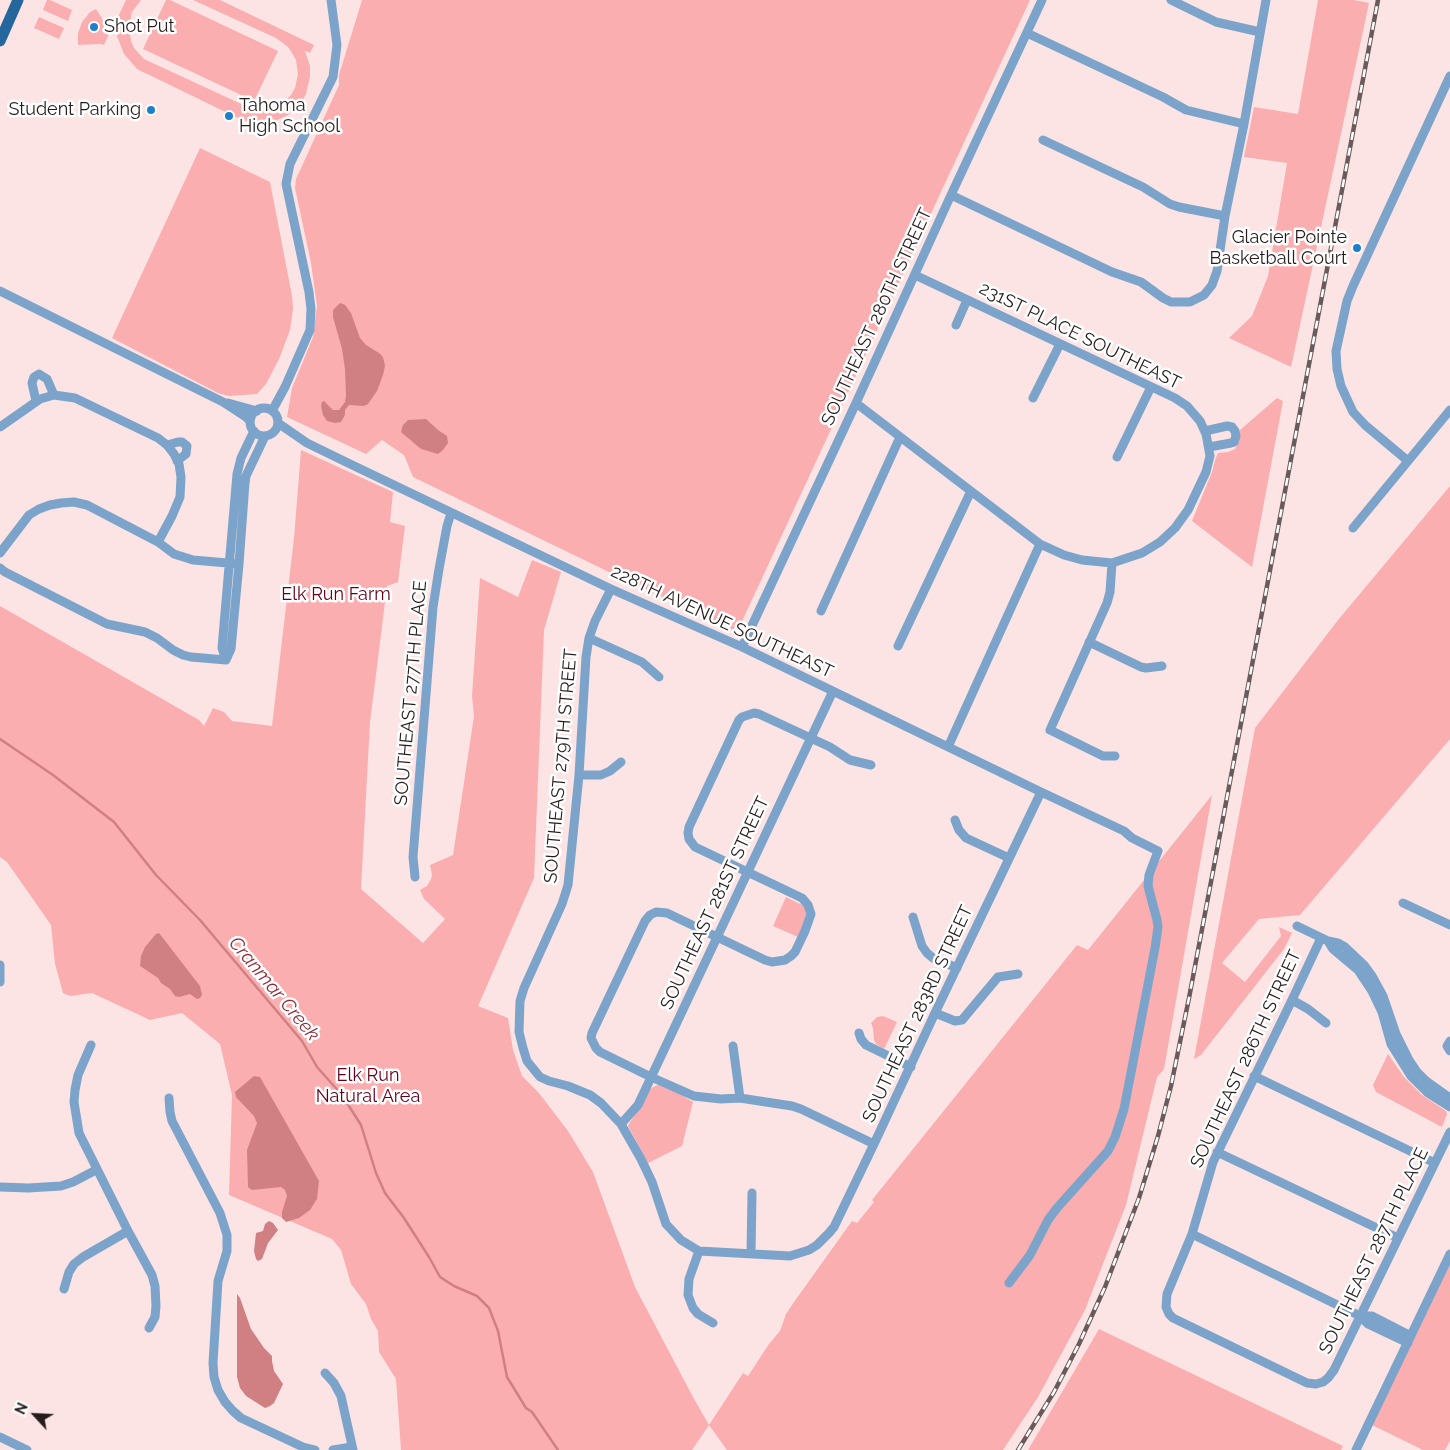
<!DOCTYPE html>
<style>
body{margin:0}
#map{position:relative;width:1450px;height:1450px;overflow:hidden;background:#fce4e4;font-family:Raleway,sans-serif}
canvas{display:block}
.north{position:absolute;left:10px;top:1390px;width:50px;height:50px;-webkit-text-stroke:4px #fff;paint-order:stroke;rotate:295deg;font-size:14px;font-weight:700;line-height:20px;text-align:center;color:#261c1c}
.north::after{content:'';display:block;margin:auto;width:18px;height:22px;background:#261c1c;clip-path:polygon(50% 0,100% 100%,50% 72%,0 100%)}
</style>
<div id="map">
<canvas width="1450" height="1450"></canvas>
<div class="north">N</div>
</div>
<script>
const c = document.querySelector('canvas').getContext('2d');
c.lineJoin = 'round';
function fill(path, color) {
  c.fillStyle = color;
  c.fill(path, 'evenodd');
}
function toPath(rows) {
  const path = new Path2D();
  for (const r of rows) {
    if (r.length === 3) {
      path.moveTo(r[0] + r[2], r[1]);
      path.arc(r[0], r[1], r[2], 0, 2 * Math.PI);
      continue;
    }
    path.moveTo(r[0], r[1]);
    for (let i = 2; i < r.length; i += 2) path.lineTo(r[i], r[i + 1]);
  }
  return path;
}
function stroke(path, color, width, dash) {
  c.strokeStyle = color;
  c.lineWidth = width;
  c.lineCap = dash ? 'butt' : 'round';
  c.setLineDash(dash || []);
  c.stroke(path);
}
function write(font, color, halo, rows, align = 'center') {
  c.font = font + ' Raleway,sans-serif';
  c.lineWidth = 5;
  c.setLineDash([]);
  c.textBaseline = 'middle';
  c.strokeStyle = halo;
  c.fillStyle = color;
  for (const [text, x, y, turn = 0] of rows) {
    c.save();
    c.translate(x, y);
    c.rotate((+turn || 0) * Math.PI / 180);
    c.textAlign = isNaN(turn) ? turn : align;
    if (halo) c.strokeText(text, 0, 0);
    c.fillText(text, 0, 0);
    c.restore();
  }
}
fill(toPath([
 [47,0,50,0,72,10,68,21,43,10],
 [126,0,141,0,132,12,129,27,131,41,134,48,144,59,252,109,266,110,274,108,286,100,291,95,295,88,298,74,296,60,292,53,288,47,276,38,193,0,220,0,314,45,310,53,305,51,310,66,310,76,306,94,301,103,287,116,269,123,249,122,240,119,137,69,124,54,117,36,118,17],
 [166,0,170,0,278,51,254,101,143,49],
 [362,0,1030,0,737,632,613,574,413,477,404,455,382,440,366,454,287,417,292,388,313,337,317,306,311,263,295,188,296,179,339,85,339,75],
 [1318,0,1354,0,1369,3,1291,367,1229,338,1252,316,1268,276,1287,163,1244,157,1254,107,1298,114],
 [96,9,108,28,111,29,104,45,101,44,78,45,78,33,82,22,90,12],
 [39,17,64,28,59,39,34,28],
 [200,148,270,182,292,296,293,309,290,330,279,359,266,384,257,394,229,396,218,393,112,338],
 [1277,398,1283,401,1252,567,1192,521,1212,472,1215,460,1218,453,1228,452,1235,449,1239,441,1240,430],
 [301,450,393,492,390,522,405,526,398,582,387,586,370,722,361,889,423,943,445,919,424,899,420,890,427,886,431,879,432,875,430,865,453,855,474,716,472,696,480,578,518,597,532,560,561,572,544,630,534,878,478,1006,508,1018,513,1050,522,1076,539,1093,568,1131,593,1172,635,1287,694,1399,709,1425,743,1373,748,1376,769,1344,780,1331,786,1314,794,1302,852,1221,857,1223,874,1202,872,1200,1077,945,1088,950,1212,795,1164,1069,1157,1077,1126,1205,1085,1310,1038,1397,1003,1450,727,1450,709,1425,692,1450,401,1450,396,1379,379,1352,378,1331,371,1319,366,1304,351,1284,341,1250,332,1239,229,1195,232,1095,220,1044,182,1013,150,1020,92,993,70,996,63,993,55,964,51,925,7,862,0,857,0,606,199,720,204,726,213,708,224,712,232,721,272,726,294,538],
 [1450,486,1450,739,1300,915,1259,919,1222,963,1245,982,1281,936,1279,927,1292,933,1284,949,1201,1055,1194,1059,1255,728,1338,620],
 [786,897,802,905,805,907,807,914,806,919,798,937,773,926],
 [883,1016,897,1022,884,1049,876,1044,874,1040,873,1028,871,1023,877,1017],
 [1388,1054,1404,1077,1422,1095,1446,1111,1447,1114,1442,1127,1376,1092,1373,1085],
 [658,1085,680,1094,693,1102,682,1146,648,1163,628,1126,630,1122,641,1106,649,1090,653,1087],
 [1450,1262,1450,1441,1445,1450,1423,1450,1372,1425],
 [1099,1329,1343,1446,1341,1450,1028,1450]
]), '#fbaeaf');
fill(toPath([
 [340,303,345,305,351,313,360,338,366,345,379,353,383,357,385,366,383,375,377,391,368,404,364,406,349,405,345,410,345,415,341,422,335,423,327,421,323,415,321,406,322,402,324,401,333,410,339,410,345,402,346,395,345,369,342,349,333,317,333,310],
 [426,419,438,430,447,436,448,443,443,450,438,454,421,449,401,432,403,425,408,420],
 [159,933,200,986,202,995,200,998,197,999,190,994,179,997,175,996,170,989,161,983,158,978,140,966,141,956,145,947,156,934],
 [254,1076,260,1077,319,1181,317,1199,310,1210,299,1218,286,1222,282,1218,282,1212,287,1196,285,1190,281,1187,252,1190,248,1187,247,1150,257,1123,254,1116,236,1097,235,1092],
 [269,1221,273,1223,278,1230,268,1243,262,1259,258,1261,256,1259,254,1251,256,1233,263,1231,265,1224],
 [237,1294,240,1298,251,1329,264,1348,272,1356,272,1361,274,1371,283,1384,274,1403,270,1406,265,1408,246,1396,240,1388,237,1377]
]), '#d08082');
stroke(toPath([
 [0,739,53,775,114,822,156,875,200,920,302,1041,317,1067,342,1095,361,1125,376,1173,385,1193,404,1218,429,1257,440,1277,454,1286,477,1296,489,1308,498,1331,507,1377,526,1408,532,1412,558,1450]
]), '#d08082', 2.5);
stroke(toPath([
 [1171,0,1216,22,1260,32],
 [1027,33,1163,97,1186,110,1244,124],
 [1043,140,1143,187,1170,204,1179,207,1225,216],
 [951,195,1112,272,1141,282,1163,298,1171,302,1190,302,1204,295,1212,285,1217,271,1225,216,1244,124,1266,0],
 [0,291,223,402,246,417,250,421],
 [956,325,967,300],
 [1033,398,1060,344],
 [36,401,32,383,34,377,39,374,47,379,54,395],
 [228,403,257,411],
 [856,403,1040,544,1064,555,1082,560,1112,563,1142,553,1160,542,1175,528,1188,510,1206,472,1210,456,1206,434,1200,421,1187,406,1175,398,915,275],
 [264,422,14],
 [272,411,285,387,310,330,311,309,309,292,286,184,290,164,333,77,337,45,331,0],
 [278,423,307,443,348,463,611,589,742,647,1041,792,1124,831,1132,838,1158,851,1149,875,1148,886,1157,920,1158,927,1155,948,1124,1109,1115,1137,1108,1151,1057,1208,1048,1220,1030,1255,1009,1283],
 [0,427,40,399,54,395,75,398,158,438,167,445,174,454,179,464,181,477,180,497,172,516,158,542],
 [1205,431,1227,426,1232,427,1235,431,1236,436,1234,442,1231,443,1209,447],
 [167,445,178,442,182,442,187,446,186,454,177,461],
 [1117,457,1151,387],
 [1408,461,1365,425,1353,412,1341,386,1337,369,1336,351,1347,301,1353,286,1450,76],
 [1353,528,1450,410],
 [0,553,29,515,39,509,50,505,61,503,74,502,87,505,158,542,174,554,193,560,239,564],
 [1112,563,1110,592,1107,603,1050,730,1103,756,1115,756],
 [0,568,5,572,107,624,145,632,157,638,173,650,183,655,191,657,226,660],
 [611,589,595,621,589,638,586,657,579,775,568,885,562,904,524,988,520,1001,519,1032,523,1048,527,1061,540,1077,549,1081,568,1086,590,1095,601,1103,621,1124,641,1159,652,1182,666,1224,681,1240,699,1251,790,1256,809,1250,817,1245,829,1233,834,1227,874,1144,935,1013,1041,792],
 [821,611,900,437],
 [589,638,642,662,659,677],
 [1089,642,1141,667,1146,668,1162,666],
 [898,646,971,491],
 [742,647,856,403,951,195,1042,0],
 [226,660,222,648,237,474,241,458,254,431],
 [226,660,231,649,239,564,245,483,246,476,265,436],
 [948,747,1040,544],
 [871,765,850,760,830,747,759,714,754,713,742,717,739,720,689,827,688,833,689,839,695,847,802,898,808,905,811,914,805,931,795,952,791,956,785,960,772,962,765,960,667,913,656,912,650,915,645,921,592,1033,591,1038,596,1048,600,1052,651,1077,694,1096,721,1099,740,1098,792,1106,801,1109,874,1144],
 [579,775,601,775,610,771,621,762],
 [955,820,959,830,966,838,1009,858],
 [415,877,413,857,433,607,439,569,447,526,451,513],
 [1403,903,1450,925],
 [913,917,922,946,927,953,933,958,957,968],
 [1297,926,1326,940],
 [1321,938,1292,1000,1213,1162,1192,1234,1167,1294,1166,1307,1169,1314,1173,1318,1307,1383,1316,1384,1323,1382,1328,1378,1334,1370,1450,1132],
 [0,965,0,982],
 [1292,1000,1308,1009,1326,1023],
 [935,1013,955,1021,962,1020,998,977,1018,974],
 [859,1033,861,1039,866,1045,911,1067],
 [1450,1041,1447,1046,1450,1051],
 [91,1045,78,1075,75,1090,74,1102,79,1133,128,1231,152,1275,155,1286,156,1306,155,1317,149,1328],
 [733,1046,740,1098],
 [1254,1076,1435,1163],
 [169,1098,170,1112,172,1121,220,1213,227,1235,227,1251,218,1281,213,1363,214,1377,218,1390,225,1402,233,1411,241,1418,303,1447,315,1450],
 [1450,1098,1426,1081,1417,1072,1409,1060,1396,1034,1383,996,1372,976,1364,965,1345,947,1338,943,1328,941,1333,949,1358,970,1372,991,1382,1012,1391,1044,1411,1076,1428,1093,1450,1107],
 [621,1124,638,1105,833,691],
 [1217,1152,1398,1238],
 [0,1187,28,1188,61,1186,73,1182,96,1170],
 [1192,1234,1360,1316],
 [699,1251,689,1279,688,1295,693,1308,698,1314,713,1323],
 [751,1254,752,1193],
 [64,1289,69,1272,74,1264,83,1257,128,1231],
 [1408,1343,1368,1324,1360,1316,1372,1316,1411,1336],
 [325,1373,334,1383,341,1396,353,1450],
 [0,1437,27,1450],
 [333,1450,352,1447],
 [1356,1450,1450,1254]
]), '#7ca4cb', 9);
stroke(toPath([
 [0,41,18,0]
]), '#25669d', 11);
const rail = toPath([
 [1018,1450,1054,1392,1079,1344,1105,1287,1139,1198,1158,1136,1171,1086,1189,998,1378,0]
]);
stroke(rail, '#695b5b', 4.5);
stroke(rail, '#fff', 2.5, [8]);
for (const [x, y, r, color] of [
 [94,27,5,"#1e80cc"],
 [151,110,5,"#1e80cc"],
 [229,116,5,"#1e80cc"],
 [1357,248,5,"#1e80cc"]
]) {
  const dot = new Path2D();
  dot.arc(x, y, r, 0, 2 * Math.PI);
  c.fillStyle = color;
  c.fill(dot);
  stroke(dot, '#fff', 2);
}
write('18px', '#261c1c', '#fff', [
 ["Shot Put",104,27],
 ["Tahoma",239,106],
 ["High School",239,127],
 ["Student Parking",141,110,"right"],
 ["Glacier Pointe",1347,238,"right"],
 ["Basketball Court",1347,259,"right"]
], 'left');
write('18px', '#261c1c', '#fff', [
 ["SOUTHEAST 280TH STREET",877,317,-65],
 ["231ST PLACE SOUTHEAST",1080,336,26],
 ["228TH AVENUE SOUTHEAST",722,622,25],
 ["SOUTHEAST 277TH PLACE",411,693,-85],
 ["SOUTHEAST 279TH STREET",561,766,-85],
 ["SOUTHEAST 281ST STREET",715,903,-65],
 ["SOUTHEAST 283RD STREET",918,1014,-65],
 ["SOUTHEAST 286TH STREET",1246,1059,-65],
 ["SOUTHEAST 287TH PLACE",1374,1251,-64]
]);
write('18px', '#660018', '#fff', [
 ["Elk Run Farm",336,595],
 ["Elk Run",368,1076],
 ["Natural Area",368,1097]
]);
write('italic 19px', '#8f2e38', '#fff', [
 ["Cranmar Creek",274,989,50]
]);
</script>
